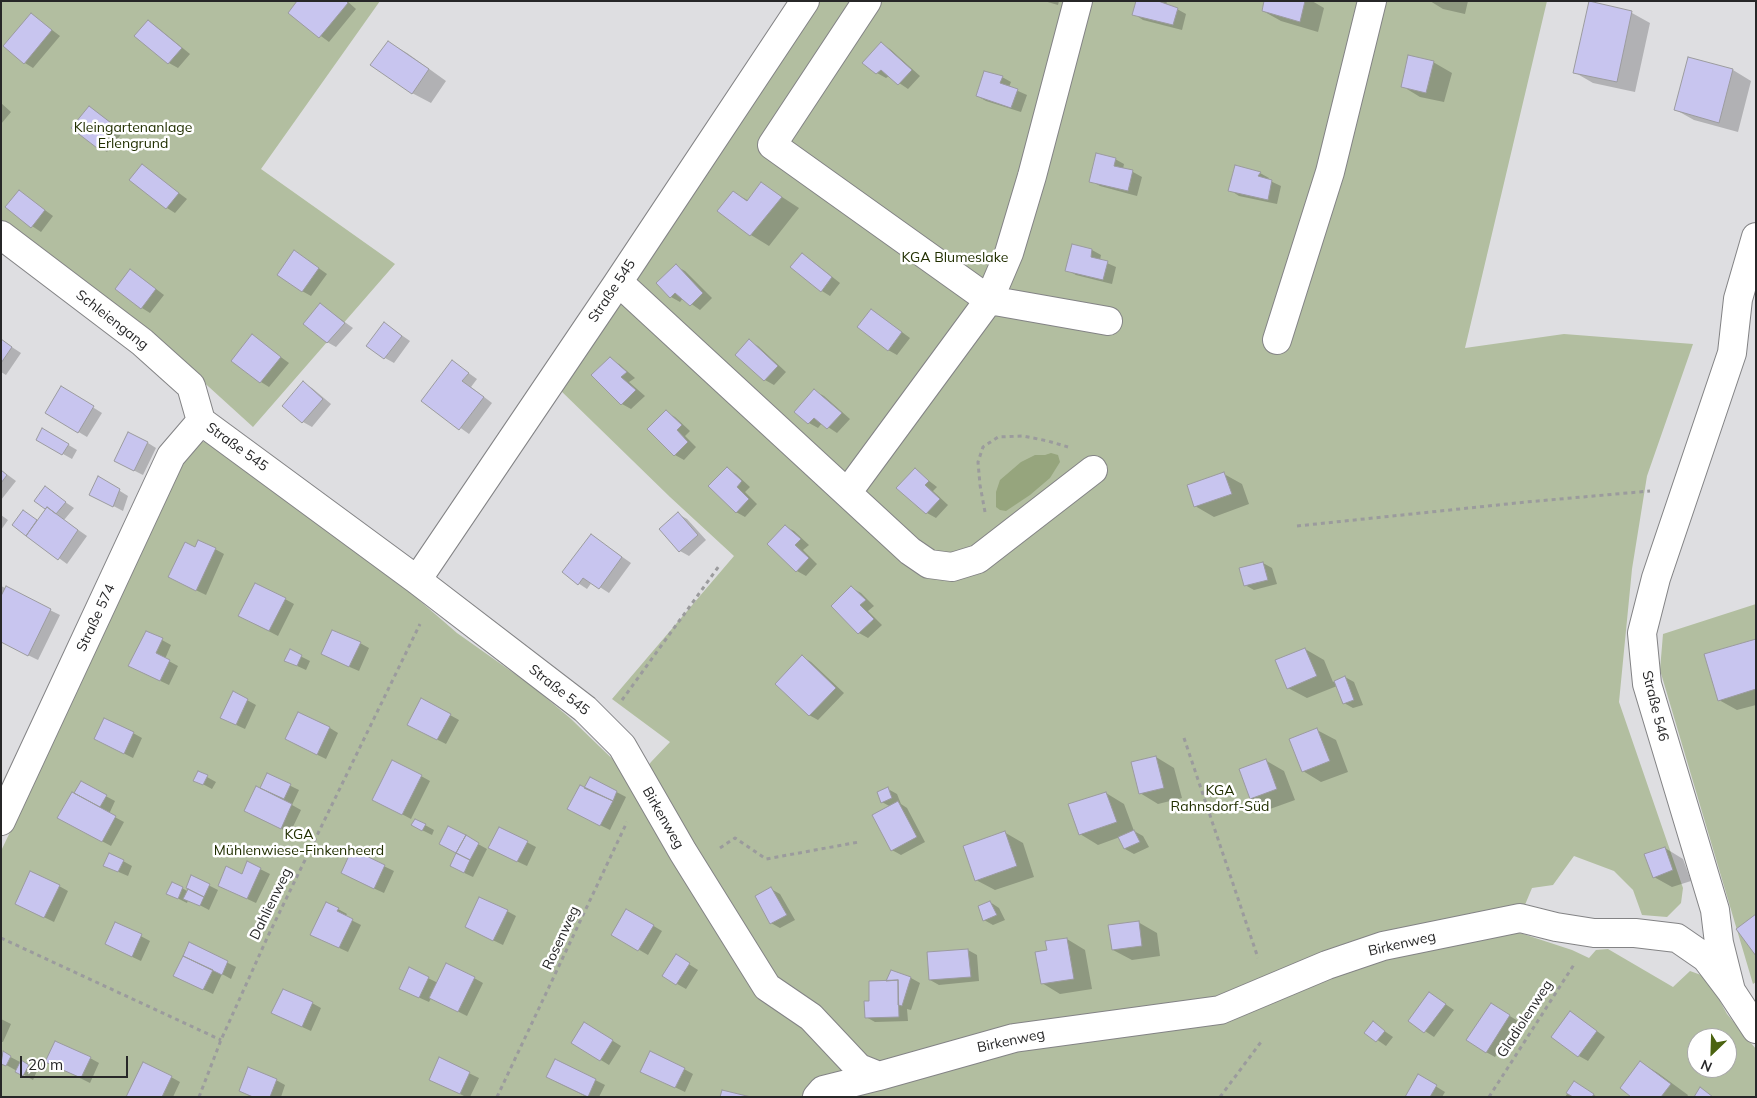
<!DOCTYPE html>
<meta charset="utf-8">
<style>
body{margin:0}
#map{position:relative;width:1757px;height:1098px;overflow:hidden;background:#dedee1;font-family:Mulish,sans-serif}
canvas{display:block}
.frame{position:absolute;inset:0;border:2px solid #272728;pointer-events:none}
.north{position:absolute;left:1687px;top:1028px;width:50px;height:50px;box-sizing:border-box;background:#fff;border:1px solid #a9a9a9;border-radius:50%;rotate:204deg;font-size:14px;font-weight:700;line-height:20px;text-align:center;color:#272728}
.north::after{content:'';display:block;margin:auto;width:18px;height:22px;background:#4b6310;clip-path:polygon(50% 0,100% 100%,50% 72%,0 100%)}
.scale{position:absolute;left:20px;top:1056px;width:108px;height:22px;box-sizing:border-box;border:2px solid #272728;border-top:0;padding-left:6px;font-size:15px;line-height:18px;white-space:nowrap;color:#272728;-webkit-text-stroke:4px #fff;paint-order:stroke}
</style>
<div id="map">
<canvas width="1757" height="1098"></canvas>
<div class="frame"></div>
<div class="north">N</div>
<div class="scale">20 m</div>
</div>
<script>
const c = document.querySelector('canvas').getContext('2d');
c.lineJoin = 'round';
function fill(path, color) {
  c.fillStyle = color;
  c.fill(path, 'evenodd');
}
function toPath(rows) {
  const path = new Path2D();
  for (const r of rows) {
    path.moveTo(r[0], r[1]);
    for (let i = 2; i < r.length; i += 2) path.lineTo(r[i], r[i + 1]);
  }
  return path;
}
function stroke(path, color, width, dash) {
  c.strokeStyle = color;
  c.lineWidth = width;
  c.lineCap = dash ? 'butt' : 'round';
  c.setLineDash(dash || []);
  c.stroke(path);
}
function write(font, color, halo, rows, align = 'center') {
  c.font = font + ' Mulish,sans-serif';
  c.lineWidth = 5;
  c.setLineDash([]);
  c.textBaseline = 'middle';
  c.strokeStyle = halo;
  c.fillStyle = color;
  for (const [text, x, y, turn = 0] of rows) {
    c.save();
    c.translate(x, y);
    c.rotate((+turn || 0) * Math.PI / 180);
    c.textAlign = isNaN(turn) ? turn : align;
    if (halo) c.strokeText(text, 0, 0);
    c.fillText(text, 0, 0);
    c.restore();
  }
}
fill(toPath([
 [1,1,380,1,261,169,395,264,253,427,143,327,1,221],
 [817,1,1547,1,1465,348,1564,334,1693,344,1647,476,1632,569,1619,702,1683,888,1681,903,1667,917,1642,915,1633,890,1614,871,1574,856,1553,885,1532,888,1514,931,1572,950,1589,958,1596,950,1608,949,1673,987,1690,971,1701,975,1715,992,1727,1014,1756,1049,1756,1097,1,1097,1,851,60,727,154,510,196,441,214,443,412,594,457,633,532,686,570,718,628,774,631,791,651,762,670,742,612,699,734,556,670,497,558,388],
 [1697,1038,1727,1038,1727,1068,1697,1068],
 [1756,604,1756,982,1753,984,1660,670,1663,634]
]), '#b2bea0');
fill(toPath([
 [1051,453,1058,455,1060,462,1050,478,1030,495,1006,511,1000,510,996,507,996,492,1000,480,1021,462,1035,455,1045,455]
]), '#96a57d');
fill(toPath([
 [299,1,347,1,356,9,329,42,290,13],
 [1044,1,1059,1,1058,5],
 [1137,1,1167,1,1166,6,1177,9,1186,14,1182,30,1143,20,1134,14],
 [1265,1,1312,1,1324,8,1318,32,1281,21,1263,11],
 [1430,1,1468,1,1465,14,1443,9],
 [1590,3,1632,13,1650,23,1635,92,1593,83,1574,72],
 [31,14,60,36,33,68,25,63],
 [148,21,157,27,190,54,178,68,169,63,136,36],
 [388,42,407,53,446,81,431,103,412,93],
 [882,44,890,49,920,76,908,89,889,76,886,78,877,73],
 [1689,58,1733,70,1751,81,1738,132,1694,120,1676,110],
 [1433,62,1452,73,1444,102,1420,97,1402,86],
 [1002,77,1011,82,1009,87,1027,95,1021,112,986,101,977,96],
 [1,103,11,112,1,124],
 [90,107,123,132,107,152,73,128],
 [1115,159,1124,164,1123,169,1133,172,1142,177,1137,196,1100,186,1091,181],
 [142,166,187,199,175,213,167,208],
 [1236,167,1260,173,1269,178,1268,180,1281,186,1277,204,1239,196,1230,190],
 [762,184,799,208,769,246,751,235,719,211,733,192,749,201],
 [19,191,53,216,41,232,32,226],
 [1092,250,1101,255,1100,260,1116,267,1112,284,1076,275,1067,270],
 [802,254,811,260,840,283,830,296,822,291],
 [303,257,327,274,311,296,302,291],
 [676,266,685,271,712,298,700,310,683,298,680,302,671,297],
 [139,276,164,295,150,313,142,308],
 [321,305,353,328,336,347,327,342],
 [872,310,910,338,897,355,888,350],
 [384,323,410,341,394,363,385,358],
 [252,336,289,363,269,387,261,382],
 [1,340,21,353,6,375,1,372],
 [749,341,758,346,786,372,774,385,765,380,737,355],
 [610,359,619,364,635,378,629,382,645,396,631,409,622,404,593,375],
 [453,362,477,379,471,387,492,403,469,434,423,401],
 [304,383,312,388,331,404,312,427,303,422,284,406],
 [815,391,824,396,850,419,837,433,822,423,818,428,809,423],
 [70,393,102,413,87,437,47,413],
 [666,412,675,417,690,431,685,436,696,447,684,460,675,455],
 [43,430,77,450,72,459,38,440],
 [148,443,156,448,143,475,125,466],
 [727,469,736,474,750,487,745,492,757,504,745,517,736,512],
 [1,470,16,481,1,500],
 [915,470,937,487,933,491,948,505,936,518,927,513,898,488],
 [1224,474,1242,484,1249,504,1214,517,1195,506],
 [99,478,128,496,123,511,100,499],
 [45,488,74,508,64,520,87,536,67,564,14,525,24,511,38,521,47,509,36,500],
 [678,514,687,519,706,540,689,556,680,551],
 [1,515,8,520,1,530],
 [785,526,794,531,809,545,803,550,817,564,806,576,797,571],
 [591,535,631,563,609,593,592,582,587,589,578,583],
 [196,549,215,549,224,554,206,595,179,582],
 [1263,563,1272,568,1277,584,1254,590,1245,585],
 [1,586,60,615,38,660,1,642],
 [852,588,861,593,874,606,868,611,882,625,868,638,859,633],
 [285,599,294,604,278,636,249,621],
 [162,640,171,645,165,659,178,666,169,685,139,671],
 [1756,640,1756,705,1737,710,1719,700],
 [360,643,369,648,359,671,331,659],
 [1305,649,1324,660,1333,682,1345,677,1354,682,1363,705,1353,708,1344,703,1337,686,1307,698,1288,688],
 [290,651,310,661,306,670,295,665],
 [803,657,811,662,844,693,818,720,809,715],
 [247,700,256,705,245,729,221,718],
 [450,715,459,720,446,744,418,730],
 [330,728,338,733,326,759,295,744],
 [1317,730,1336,740,1348,772,1321,782,1303,771],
 [133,733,142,738,133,758,105,744],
 [1156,757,1174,768,1182,798,1158,804,1140,793],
 [1265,760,1284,771,1295,800,1270,809,1251,798],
 [268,775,299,790,292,805,301,810,290,833,254,816,261,790],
 [421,776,430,781,411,819,383,804],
 [207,777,216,782,212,789,195,780],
 [590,778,626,797,610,830,578,814,585,789],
 [81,783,115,801,109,814,124,822,111,846,68,823,75,795],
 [888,789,897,794,901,804,907,808,925,842,901,855,892,850,891,807,882,802],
 [1106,793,1124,804,1134,831,1143,836,1149,847,1134,854,1125,849,1120,837,1098,845,1080,834],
 [425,825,434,830,432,835,422,830],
 [500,828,536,847,527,866,499,853],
 [1004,832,1023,843,1034,877,995,890,976,880],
 [478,844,487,849,473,877,460,871,458,853],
 [1665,848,1683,859,1691,881,1672,887,1654,877],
 [352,851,394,871,384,893,351,878],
 [123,861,132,866,128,876,114,870],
 [248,863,270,874,256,903,228,890,243,875],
 [192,877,218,890,209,910,192,901,188,900,187,903,177,898,182,888,187,891],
 [59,886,68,891,54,922,25,908],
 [771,889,780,894,795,920,780,928,771,923],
 [990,902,999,908,1005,920,993,925,984,920],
 [338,909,347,914,345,917,361,925,348,952,320,939],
 [627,910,662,931,648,955,612,934],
 [507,911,516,916,503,945,476,932],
 [1138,922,1157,933,1160,956,1132,960,1113,950],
 [116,923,150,941,141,961,115,949],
 [1067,939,1085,950,1092,989,1060,994,1042,983,1048,951],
 [190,944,236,967,231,979,222,974,213,994,183,980],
 [968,950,977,955,979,981,939,985,930,980,928,953],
 [676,956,698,970,686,989,663,976],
 [410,969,438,983,474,978,483,983,467,1016,431,998,429,1002,400,989],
 [891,971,911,978,920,983,911,1010,907,1009,908,1021,875,1022,866,1017,871,1002,887,982],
 [1429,993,1454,1010,1434,1037,1410,1021],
 [312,1003,321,1008,311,1031,282,1018],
 [1500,1010,1518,1021,1495,1057,1486,1052],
 [1579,1018,1605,1037,1588,1061,1579,1056],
 [1,1019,11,1024,3,1042,1,1042],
 [1373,1023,1393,1037,1386,1046,1366,1032],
 [594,1029,621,1046,609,1065,573,1043],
 [3,1053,37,1071,33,1080,1,1062],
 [90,1058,99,1063,90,1083,56,1066],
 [440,1059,479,1078,470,1097,466,1097,440,1084],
 [556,1060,605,1085,599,1097,587,1097,556,1082],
 [1640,1062,1658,1073,1688,1095,1687,1097,1633,1097],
 [684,1069,693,1074,685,1092,649,1075],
 [1419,1076,1445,1092,1442,1097,1406,1097],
 [171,1077,180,1082,173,1097,127,1097],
 [276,1080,285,1085,281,1097,251,1097,240,1091],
 [1575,1083,1584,1088,1597,1097,1565,1097]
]), '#0003');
const building = toPath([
 [297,1,346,1,348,3,319,38,288,13,297,1],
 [1136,1,1158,1,1178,8,1173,25,1132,15,1136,1],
 [1264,1,1305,1,1300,22,1262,11,1264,1],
 [1589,1,1632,11,1617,82,1573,73,1589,1],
 [31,13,52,30,24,64,3,46,31,13],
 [148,20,182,48,168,64,134,36,148,20],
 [388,41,429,69,412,94,370,65,388,41],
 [881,42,912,70,898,85,881,70,876,74,862,63,881,42],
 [1408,55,1434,61,1426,93,1401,87,1408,55],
 [1688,57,1733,69,1719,123,1674,110,1688,57],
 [984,71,1003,76,1000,83,1018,89,1011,108,976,96,984,71],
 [89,106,115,126,97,148,71,128,89,106],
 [1096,153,1116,158,1114,166,1133,170,1128,191,1089,182,1096,153],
 [142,164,179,193,166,209,129,180,142,164],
 [1235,165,1261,172,1258,176,1272,180,1268,200,1228,191,1235,165],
 [761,182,782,197,750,236,717,211,733,191,747,201,761,182],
 [19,190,45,210,31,228,5,207,19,190],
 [1072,244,1092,249,1091,257,1108,261,1103,280,1065,271,1072,244],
 [294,250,319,268,302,292,277,275,294,250],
 [802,253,832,277,821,292,790,267,802,253],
 [676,264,703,293,690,306,675,293,670,298,656,283,676,264],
 [130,269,156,289,141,309,115,289,130,269],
 [320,303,345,323,327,343,303,324,320,303],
 [871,309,902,332,888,351,857,327,871,309],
 [384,322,402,336,384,359,366,346,384,322],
 [252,334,281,357,260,383,231,361,252,334],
 [1,339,12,347,1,363,1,339],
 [749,339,778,366,764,381,735,355,749,339],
 [610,357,627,372,621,377,636,390,621,405,591,375,610,357],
 [452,360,469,373,462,381,484,397,459,430,421,401,452,360],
 [303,381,323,399,302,423,282,406,303,381],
 [61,386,94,406,78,433,45,413,61,386],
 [814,389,842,413,827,429,814,418,808,424,794,412,814,389],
 [666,410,682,425,677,430,688,442,674,456,647,429,666,410],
 [42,428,69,444,62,455,36,440,42,428],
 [128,432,148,442,134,471,114,461,128,432],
 [727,467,742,481,737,487,749,499,736,513,708,486,727,467],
 [915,468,929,481,925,485,940,499,926,514,896,488,915,468],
 [1,470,7,475,1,483,1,470],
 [1224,472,1232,494,1194,507,1187,485,1224,472],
 [98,476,120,489,113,507,89,495,98,476],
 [45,486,66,502,56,514,47,507,45,509,34,501,45,486],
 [47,507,78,530,58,560,26,536,47,507],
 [23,510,37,520,26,536,12,525,23,510],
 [678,512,698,535,679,552,659,529,678,512],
 [785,525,801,539,795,545,809,558,796,572,767,544,785,525],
 [591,534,622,557,599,589,583,578,578,585,562,572,591,534],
 [198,540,216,548,196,591,168,577,185,542,195,547,198,540],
 [1263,562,1268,580,1244,586,1239,568,1263,562],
 [255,583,286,598,269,631,238,616,255,583],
 [6,586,51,609,28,656,1,642,1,596,6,586],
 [851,586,866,600,860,605,874,619,858,634,831,606,851,586],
 [332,630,361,642,349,667,321,654,332,630],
 [146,631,163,638,156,653,170,660,160,681,128,666,146,631],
 [1756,639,1756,689,1718,701,1704,654,1756,639],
 [1305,648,1317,676,1287,689,1275,660,1305,648],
 [290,649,302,655,297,666,284,661,290,649],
 [802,655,836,688,809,716,775,684,802,655],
 [1345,676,1354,700,1343,704,1334,681,1345,676],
 [233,691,248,699,236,725,220,718,233,691],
 [421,698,451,714,437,740,407,725,421,698],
 [298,712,330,727,317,755,285,739,298,712],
 [104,718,134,732,124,754,94,739,104,718],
 [1317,728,1330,761,1302,772,1289,739,1317,728],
 [1156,756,1164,788,1139,794,1131,762,1156,756],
 [1266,759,1277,789,1250,799,1239,769,1266,759],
 [392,760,422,775,402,815,372,800,392,760],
 [198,771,208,775,203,785,193,781,198,771],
 [267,773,291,784,284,799,260,788,267,773],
 [590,777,617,791,613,801,584,788,590,777],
 [81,781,107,795,100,807,74,793,81,781],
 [580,785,613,801,600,826,567,809,580,785],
 [256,786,292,804,281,829,244,811,256,786],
 [888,787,892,798,881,803,877,792,888,787],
 [72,792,116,816,102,842,57,818,72,792],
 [1106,792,1117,822,1079,835,1068,804,1106,792],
 [898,801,917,837,891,851,872,815,898,801],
 [415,819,426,824,422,831,411,825,415,819],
 [448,826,466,835,456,853,439,844,448,826],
 [499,827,528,841,517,862,488,848,499,827],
 [1134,830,1140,842,1124,849,1118,837,1134,830],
 [1005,831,1017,866,975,881,963,846,1005,831],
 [466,835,479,843,470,860,456,853,466,835],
 [1665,847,1673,870,1653,878,1644,854,1665,847],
 [352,849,385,865,374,889,341,873,352,849],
 [109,853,124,860,118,872,103,866,109,853],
 [456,853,470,860,464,873,450,866,456,853],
 [247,861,261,868,247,899,218,886,226,866,242,874,247,861],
 [30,871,60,885,44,918,15,904,30,871],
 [191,875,210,884,204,897,186,888,191,875],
 [172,882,183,887,178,899,166,894,172,882],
 [771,887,787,915,770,924,755,896,771,887],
 [188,889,204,897,200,906,183,899,188,889],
 [479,897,508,910,493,941,465,927,479,897],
 [990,901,997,915,983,921,978,906,990,901],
 [326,902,339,908,337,911,353,919,339,948,310,935,326,902],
 [626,909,654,925,638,951,611,935,626,909],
 [1756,914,1756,956,1736,929,1756,914],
 [1139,921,1142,946,1112,950,1108,925,1139,921],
 [115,922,142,934,132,957,105,944,115,922],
 [1067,938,1074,979,1041,984,1035,952,1047,950,1045,941,1067,938],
 [189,942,228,961,222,975,183,956,189,942],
 [968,949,971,977,929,980,927,952,968,949],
 [676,954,690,963,676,985,662,976,676,954],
 [183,956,213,970,203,990,173,976,183,956],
 [446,963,475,977,458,1012,429,998,446,963],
 [409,967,429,977,419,998,399,989,409,967],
 [891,970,911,977,902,1006,898,1005,898,980,886,981,891,970],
 [898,980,899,1017,865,1018,864,1001,869,1001,869,981,898,980],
 [283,989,313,1002,302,1027,271,1013,283,989],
 [1429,992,1446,1004,1424,1033,1408,1021,1429,992],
 [1491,1003,1510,1015,1486,1053,1466,1040,1491,1003],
 [1570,1011,1597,1031,1578,1057,1551,1037,1570,1011],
 [1373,1021,1385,1031,1376,1042,1364,1033,1373,1021],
 [584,1022,613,1040,600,1061,571,1043,584,1022],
 [55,1041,91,1057,81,1078,45,1062,55,1041],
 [3,1051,11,1056,6,1066,1,1064,3,1051],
 [650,1051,685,1068,675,1088,640,1072,650,1051],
 [439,1057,470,1072,460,1094,429,1080,439,1057],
 [555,1059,596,1079,588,1097,546,1077,555,1059],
 [21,1060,29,1065,23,1076,15,1072,21,1060],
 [1640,1061,1671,1084,1661,1097,1631,1097,1620,1088,1640,1061],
 [143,1062,172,1076,162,1097,126,1097,143,1062],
 [248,1067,277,1079,270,1097,253,1097,239,1091,248,1067],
 [1418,1074,1437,1085,1430,1097,1405,1097,1418,1074],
 [1574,1081,1594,1094,1592,1097,1573,1097,1566,1093,1574,1081],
 [1700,1087,1713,1097,1694,1097,1700,1087],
 [722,1090,751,1097,720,1097,722,1090]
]);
fill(building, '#c8c5ef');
stroke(building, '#9b9b9e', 1);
const minor = toPath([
 [867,1,772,145,989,300,1108,321],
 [1,235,142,342,191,386,201,421],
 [1756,237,1738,299,1732,353,1656,578,1642,633,1647,684,1715,910,1719,943,1731,991,1756,1029],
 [617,284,626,289,910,551,929,564,952,567,978,559,1093,470],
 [1277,340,1330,172,1372,1],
 [201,421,417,580,585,709,622,746,683,852,767,987,811,1017,859,1068,879,1076,1014,1038,1220,1010,1327,965,1383,946,1520,918,1556,927,1594,933,1635,933,1677,938,1706,958,1731,991],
 [847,493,989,300,1009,253,1032,176,1078,1],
 [417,580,617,284,805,1],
 [1,821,171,456,201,421],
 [817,1097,823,1090,879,1076]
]);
stroke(minor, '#838385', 30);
stroke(toPath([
 [985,512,980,485,978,462,983,447,998,437,1023,436,1048,441,1068,447],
 [1297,526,1526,502,1650,491],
 [622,700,719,566],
 [1184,738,1258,958],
 [720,848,735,838,766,859,859,842],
 [1,938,221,1040],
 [199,1097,221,1040,268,936,420,624],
 [497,1097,627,822],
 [1220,1097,1261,1042],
 [1489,1097,1575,963]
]), '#9b9b9d', 3, [4, 4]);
stroke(minor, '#fff', 28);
write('14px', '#212f00', '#fff', [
 ["Kleingartenanlage",133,128],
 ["Erlengrund",133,144],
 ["KGA Blumeslake",955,258],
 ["KGA",1220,791],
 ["Rahnsdorf-Süd",1220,807],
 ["KGA",299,835],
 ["Mühlenwiese-Finkenheerd",299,851]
]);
write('14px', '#272728', '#fff', [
 ["Straße 545",612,291,-56],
 ["Schleiengang",112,320,38],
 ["Straße 545",237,447,36],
 ["Straße 574",96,618,-65],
 ["Straße 545",559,690,38],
 ["Straße 546",1655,706,76],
 ["Birkenweg",663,818,60],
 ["Dahlienweg",271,904,-64],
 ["Rosenweg",561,938,-65],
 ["Birkenweg",1402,944,-13],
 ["Gladiolenweg",1525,1019,-57],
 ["Birkenweg",1011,1041,-12]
]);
</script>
